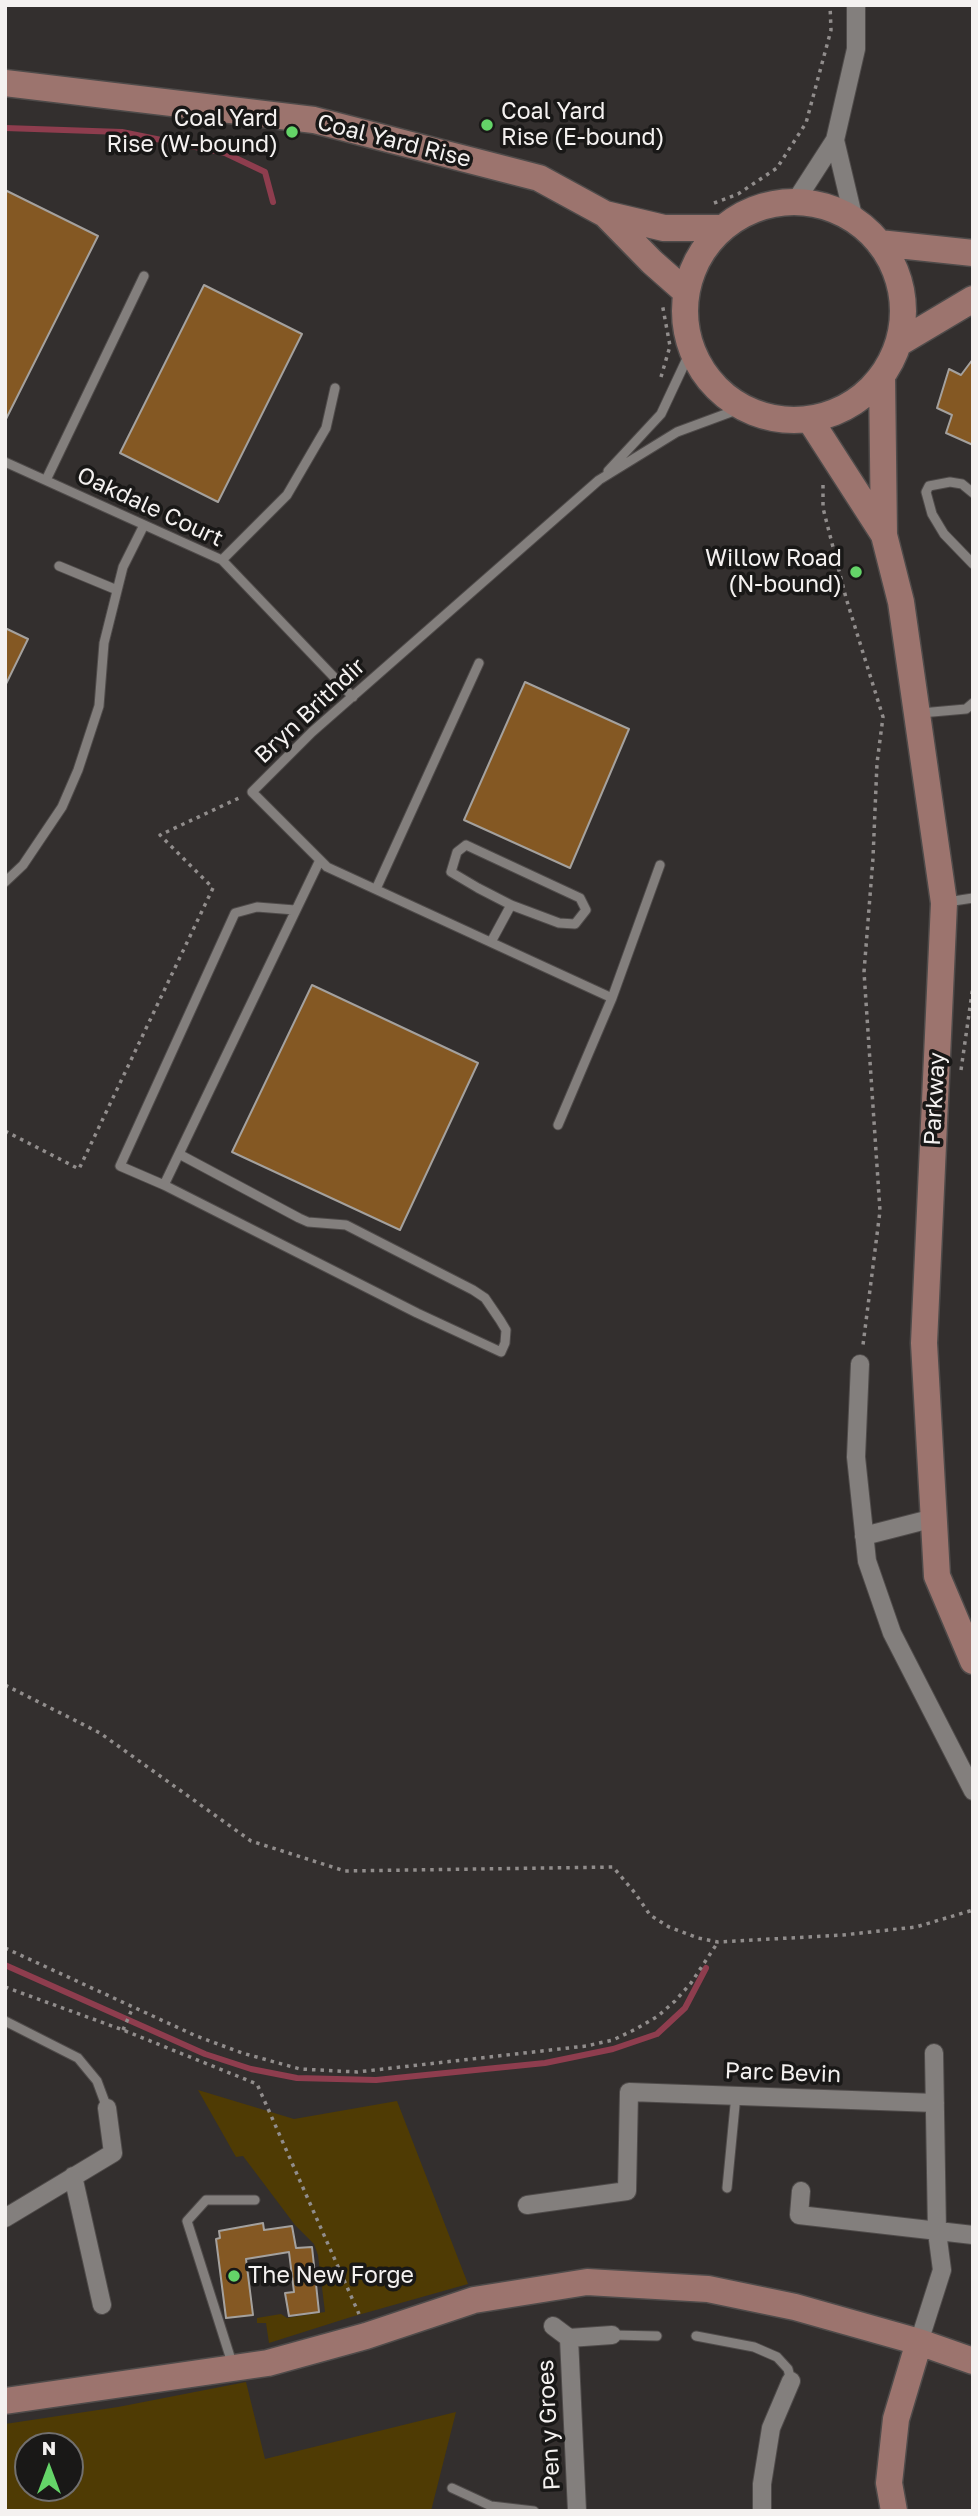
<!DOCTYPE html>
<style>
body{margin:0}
#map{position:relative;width:978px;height:2516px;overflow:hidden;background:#332f2e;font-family:"Golos Text",sans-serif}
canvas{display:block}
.frame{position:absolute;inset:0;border:7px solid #f4f1f0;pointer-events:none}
.north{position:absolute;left:14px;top:2432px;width:70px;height:70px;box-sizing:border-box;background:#191817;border:2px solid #716f6e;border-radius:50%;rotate:0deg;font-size:19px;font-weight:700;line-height:28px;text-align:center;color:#f4f1f0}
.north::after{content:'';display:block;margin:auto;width:24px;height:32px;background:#64d468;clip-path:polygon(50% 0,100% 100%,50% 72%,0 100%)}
</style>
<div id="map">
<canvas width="978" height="2516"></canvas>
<div class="frame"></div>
<div class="north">N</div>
</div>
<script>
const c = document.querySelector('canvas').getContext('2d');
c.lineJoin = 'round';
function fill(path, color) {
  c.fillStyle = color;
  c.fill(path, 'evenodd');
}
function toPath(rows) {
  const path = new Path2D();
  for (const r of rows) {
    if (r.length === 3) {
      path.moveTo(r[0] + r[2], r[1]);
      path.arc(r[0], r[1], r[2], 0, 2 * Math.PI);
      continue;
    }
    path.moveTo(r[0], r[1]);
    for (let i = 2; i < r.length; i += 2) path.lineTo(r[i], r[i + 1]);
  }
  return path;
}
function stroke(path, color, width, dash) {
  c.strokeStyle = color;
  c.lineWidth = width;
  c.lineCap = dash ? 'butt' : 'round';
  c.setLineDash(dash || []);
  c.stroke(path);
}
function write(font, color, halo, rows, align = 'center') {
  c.font = font + ' "Golos Text",sans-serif';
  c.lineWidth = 7;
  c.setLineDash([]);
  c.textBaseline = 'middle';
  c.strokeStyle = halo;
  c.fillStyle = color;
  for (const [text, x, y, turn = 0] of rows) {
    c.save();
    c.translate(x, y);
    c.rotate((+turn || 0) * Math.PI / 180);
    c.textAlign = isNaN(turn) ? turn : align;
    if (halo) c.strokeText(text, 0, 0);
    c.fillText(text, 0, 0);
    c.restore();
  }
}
fill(toPath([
 [198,2090,294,2119,397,2101,468,2284,351,2317,269,2343,266,2323,257,2323,257,2318,281,2314,287,2318,325,2312,318,2255,314,2244,295,2225,243,2156,236,2157],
 [246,2382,265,2459,456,2412,431,2511,5,2511,5,2424,118,2407],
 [28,2446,70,2446,70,2488,28,2488]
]), '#4f3b04');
stroke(toPath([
 [5,128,122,132,225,153,265,172,273,202],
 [5,1965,205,2054,251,2069,297,2078,376,2080,545,2063,613,2049,657,2034,685,2008,706,1968]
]), '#8e3d4e', 6);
const building = toPath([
 [5,190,98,236,5,421,5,190],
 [204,285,302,334,218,502,120,453,204,285],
 [973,359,973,445,946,433,952,415,937,408,949,369,961,375,973,359],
 [5,628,28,639,5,686,5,628],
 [525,682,629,729,570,868,464,820,525,682],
 [312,985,478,1063,400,1230,232,1152,312,985],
 [263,2223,264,2230,292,2226,296,2248,312,2247,319,2312,289,2316,285,2293,294,2292,289,2252,246,2259,253,2315,226,2318,216,2239,220,2238,219,2231,263,2223]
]);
fill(building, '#845823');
stroke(building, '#a4a19e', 2);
const lane = toPath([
 [5,462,222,560,353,697],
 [608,471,661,414,691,350],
 [46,480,144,276],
 [973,493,962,484,950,482,929,486,926,492,932,514,944,534,973,564],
 [222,560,287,495,326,428,335,388],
 [59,566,117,590],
 [921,713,966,709,973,703],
 [466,845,580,898,586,910,575,924,559,923,511,905,478,888,451,872,457,852,466,845],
 [5,882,23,865,62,807,78,770,99,706,104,643,123,567,144,525],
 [376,889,479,663],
 [947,902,973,898],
 [295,910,257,907,235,913,120,1166,164,1185,320,860],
 [491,942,511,905],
 [612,998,660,865],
 [558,1125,612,998,327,867,252,792,312,732,599,480,677,432,742,408],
 [164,1185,417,1313,501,1352,505,1343,506,1330,500,1320,485,1298,473,1290,346,1225,308,1222,299,1218,179,1154],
 [5,2021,78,2058,97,2081,107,2108],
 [727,2188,736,2095],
 [612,2335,657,2336],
 [696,2336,754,2347,777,2357,788,2369,791,2381],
 [233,2366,187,2221,206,2200,255,2200],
 [452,2488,491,2506,534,2511]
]);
const street = toPath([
 [835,140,854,220],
 [795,202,835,140,856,49,856,5],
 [860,1364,856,1457,867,1561,892,1633,973,1791],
 [864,1536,934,1518],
 [73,2176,102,2305],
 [801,2191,799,2215,973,2235],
 [527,2205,627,2191,629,2092,935,2103],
 [5,2218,113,2153,107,2108],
 [553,2326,569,2338],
 [919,2342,942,2270,937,2232,934,2053],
 [577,2511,569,2338,612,2335],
 [762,2511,762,2484,771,2428,791,2381]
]);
const secondary = toPath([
 [5,83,314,120,539,178,605,214,664,228,723,228],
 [794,311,109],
 [605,214,652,262,686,292],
 [879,243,973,253],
 [899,343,973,299],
 [882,377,884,535,901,602,944,903,924,1343,937,1576,973,1661],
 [810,420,884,535],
 [5,2401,268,2363,366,2336,474,2300,587,2282,708,2289,795,2307,919,2342,973,2361],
 [894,2511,889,2483,896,2419,919,2342]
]);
stroke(lane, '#4f4b4a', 11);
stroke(street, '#4f4b4a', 20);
stroke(secondary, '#4f4b4a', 29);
stroke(toPath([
 [714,203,738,194,777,168,806,123,831,30,830,5],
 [661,377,670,346,662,303],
 [823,485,823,508,846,598,883,717,877,763,873,858,864,972,880,1211,863,1345],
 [961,1070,973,986],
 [5,1131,79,1169,213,888,160,835,239,798],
 [5,1685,100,1733,251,1841,345,1871,613,1867,635,1893,650,1915,669,1927,698,1938,718,1942,843,1935,916,1927,973,1910],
 [5,1948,194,2035,242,2053,300,2069,357,2072,586,2046,613,2040,636,2029,658,2016,675,2001,691,1983,718,1942],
 [5,1987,123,2030,257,2084,359,2314],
 [123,2030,133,2007]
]), '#918d8c', 3.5, [3.5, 5]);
stroke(lane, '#837f7d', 9);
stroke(street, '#837f7d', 18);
stroke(secondary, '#9c746e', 26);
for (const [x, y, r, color] of [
 [487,125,7,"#64d468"],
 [292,132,7,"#64d468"],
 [856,572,7,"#64d468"],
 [234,2276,7,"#64d468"]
]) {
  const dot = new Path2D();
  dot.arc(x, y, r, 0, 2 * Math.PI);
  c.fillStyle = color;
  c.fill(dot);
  stroke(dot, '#191817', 2.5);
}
write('23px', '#f4f1f0', '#191817', [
 ["Coal Yard",501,112],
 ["Rise (E-bound)",501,138],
 ["Coal Yard",278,119,"right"],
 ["Rise (W-bound)",278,145,"right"],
 ["Willow Road",842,559,"right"],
 ["(N-bound)",842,585,"right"],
 ["The New Forge",248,2276]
], 'left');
write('23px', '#f4f1f0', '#191817', [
 ["Coal Yard Rise",394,141,14],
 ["Oakdale Court",150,507,25],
 ["Bryn Brithdir",310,711,-43],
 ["Parkway",935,1099,-87],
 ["Parc Bevin",783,2073,2],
 ["Pen y Groes",549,2425,-93]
]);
</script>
